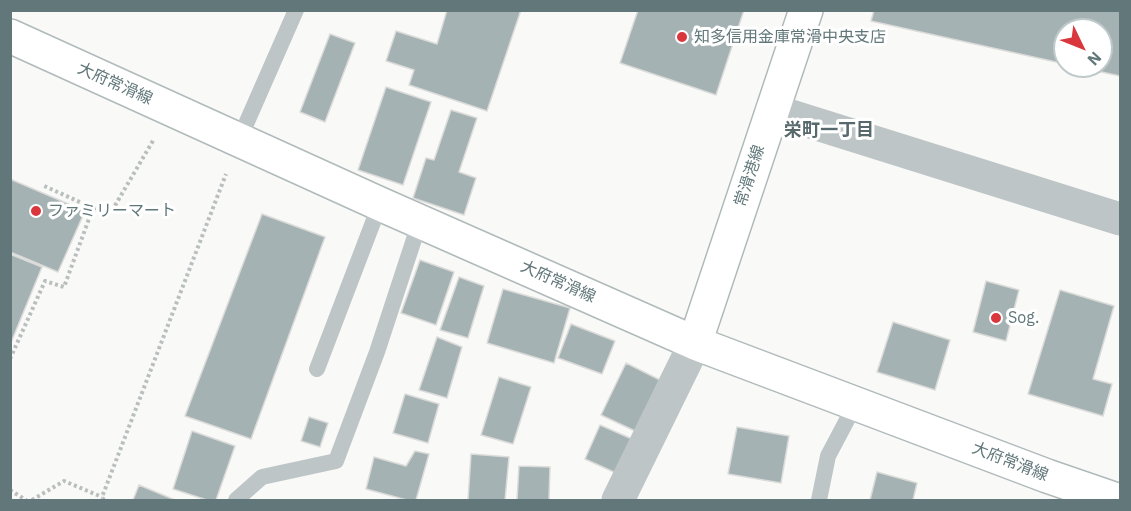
<!DOCTYPE html>
<meta charset="utf-8">
<style>
body{margin:0}
#map{position:relative;width:1131px;height:511px;overflow:hidden;background:#f9f9f7;font-family:"IBM Plex Sans",sans-serif}
canvas{display:block}
.frame{position:absolute;inset:0;border:12px solid #61777a;pointer-events:none}
.north{position:absolute;left:1053px;top:18px;width:60px;height:60px;box-sizing:border-box;background:#fff;border:2px solid #c0c9ca;border-radius:50%;rotate:133deg;font-size:16px;font-weight:700;line-height:24px;text-align:center;color:#61777a}
.north::after{content:'';display:block;margin:auto;width:21px;height:27px;background:#da363e;clip-path:polygon(50% 0,100% 100%,50% 72%,0 100%)}
</style>
<div id="map">
<canvas width="1131" height="511"></canvas>
<div class="frame"></div>
<div class="north">N</div>
</div>
<script>
const c = document.querySelector('canvas').getContext('2d');
c.lineJoin = 'round';
function fill(path, color) {
  c.fillStyle = color;
  c.fill(path, 'evenodd');
}
function toPath(rows) {
  const path = new Path2D();
  for (const r of rows) {
    path.moveTo(r[0], r[1]);
    for (let i = 2; i < r.length; i += 2) path.lineTo(r[i], r[i + 1]);
  }
  return path;
}
function stroke(path, color, width, dash) {
  c.strokeStyle = color;
  c.lineWidth = width;
  c.lineCap = dash ? 'butt' : 'round';
  c.setLineDash(dash || []);
  c.stroke(path);
}
function write(font, color, halo, rows, align = 'center') {
  c.font = font + ' "IBM Plex Sans","Noto Sans JP",sans-serif';
  c.lineWidth = 6;
  c.setLineDash([]);
  c.textBaseline = 'middle';
  c.strokeStyle = halo;
  c.fillStyle = color;
  for (const [text, x, y, turn = 0] of rows) {
    c.save();
    c.translate(x, y);
    c.rotate((+turn || 0) * Math.PI / 180);
    c.textAlign = isNaN(turn) ? turn : align;
    if (halo) c.strokeText(text, 0, 0);
    c.fillText(text, 0, 0);
    c.restore();
  }
}
const building = toPath([
 [447,10,521,10,487,111,409,85,414,70,386,61,396,31,437,44,447,10],
 [638,10,744,10,716,95,620,63,638,10],
 [874,10,1120,10,1120,76,1074,66,1101,66,1101,30,1065,30,1065,64,871,21,874,10],
 [330,34,355,43,325,122,300,112,330,34],
 [386,87,431,102,403,185,358,170,386,87],
 [451,110,477,118,459,172,476,178,464,215,413,198,426,158,434,160,451,110],
 [10,179,85,211,58,272,10,252,10,179],
 [262,214,325,237,251,439,185,416,262,214],
 [10,254,42,267,10,345,10,254],
 [420,260,454,272,436,325,401,313,420,260],
 [459,277,484,286,468,338,440,330,459,277],
 [986,281,1019,290,1006,341,973,332,986,281],
 [503,289,570,308,554,363,487,343,503,289],
 [1060,290,1114,306,1093,379,1112,384,1103,416,1028,394,1060,290],
 [893,322,950,340,935,390,877,372,893,322],
 [571,324,615,341,602,374,558,358,571,324],
 [437,337,462,347,447,398,419,390,437,337],
 [626,363,660,380,635,431,601,415,626,363],
 [499,377,531,387,513,444,481,435,499,377],
 [405,394,439,404,428,443,393,433,405,394],
 [309,417,328,423,320,447,301,441,309,417],
 [600,425,632,439,616,473,585,459,600,425],
 [737,427,789,436,781,483,728,474,737,427],
 [192,431,235,446,216,500,207,500,173,489,192,431],
 [415,451,429,454,416,500,407,500,366,489,374,457,406,466,415,451],
 [471,454,509,457,505,500,468,500,471,454],
 [519,466,550,467,549,500,517,500,519,466],
 [877,472,917,483,913,500,870,500,877,472],
 [139,485,175,500,133,500,139,485]
]);
fill(building, '#a5b2b4');
stroke(building, '#dbdbd9', 1.5);
const secondary = toPath([
 [10,36,380,204,695,343,1047,476,1117,500],
 [695,343,806,10]
]);
stroke(secondary, '#b1babb', 36);
stroke(toPath([
 [93,208,113,209,154,139],
 [10,359,45,281,64,287,93,208,42,185],
 [10,490,26,500],
 [32,500,64,481,102,497],
 [104,500,102,497,226,174]
]), '#b9bebf', 4, [3, 3]);
stroke(toPath([
 [239,140,296,10],
 [317,369,380,204],
 [236,500,262,477,336,461,377,352,420,221],
 [819,500,828,456,856,403]
]), '#bec5c6', 16);
stroke(toPath([
 [772,110,1120,219],
 [618,500,695,343]
]), '#bec5c6', 33);
stroke(secondary, '#fff', 33);
for (const [x, y, r, color] of [
 [682,37,6,"#da363e"],
 [36,211,6,"#da363e"],
 [996,318,6,"#da363e"]
]) {
  const dot = new Path2D();
  dot.arc(x, y, r, 0, 2 * Math.PI);
  c.fillStyle = color;
  c.fill(dot);
  stroke(dot, '#fff', 2);
}
write('16px', '#61777a', '#fff', [
 ["知多信用金庫常滑中央支店",694,37],
 ["ファミリーマート",48,211],
 ["Sog.",1008,318]
], 'left');
write('16px', '#61777a', '#fff', [
 ["大府常滑線",115,84,24],
 ["常滑港線",750,176,-72],
 ["大府常滑線",558,282,24],
 ["大府常滑線",1010,462,21]
]);
write('bold 18px', '#57696c', '#fff', [
 ["栄町一丁目",829,131]
]);
</script>
